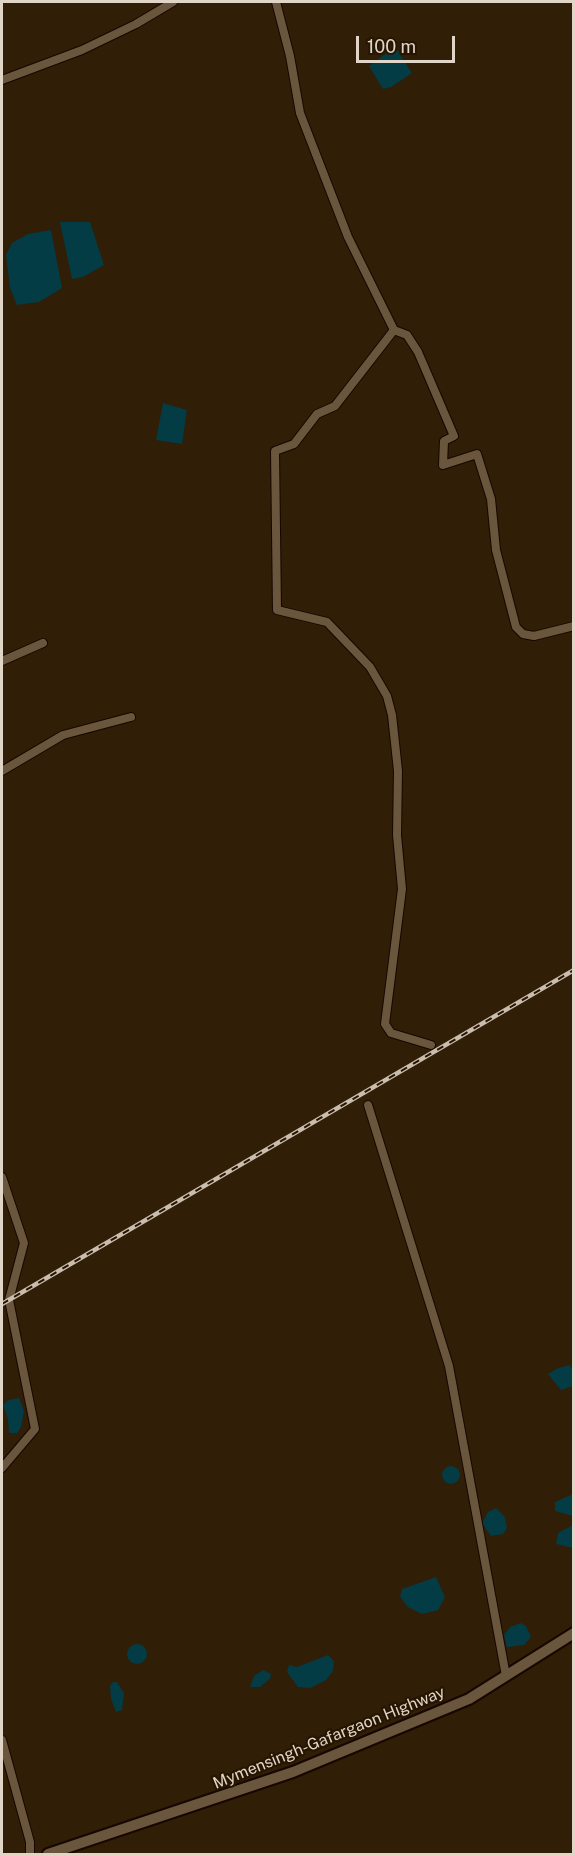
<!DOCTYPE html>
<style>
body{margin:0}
#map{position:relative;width:575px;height:1856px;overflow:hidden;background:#301e07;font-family:"Public Sans",sans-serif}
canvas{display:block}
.frame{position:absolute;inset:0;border:3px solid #e1d5c7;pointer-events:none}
.scale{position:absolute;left:356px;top:36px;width:99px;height:27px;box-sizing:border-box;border:3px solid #e1d5c7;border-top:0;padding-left:8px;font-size:18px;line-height:21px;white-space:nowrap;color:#e1d5c7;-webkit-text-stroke:4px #261500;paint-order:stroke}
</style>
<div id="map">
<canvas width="575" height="1856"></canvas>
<div class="frame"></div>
<div class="scale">100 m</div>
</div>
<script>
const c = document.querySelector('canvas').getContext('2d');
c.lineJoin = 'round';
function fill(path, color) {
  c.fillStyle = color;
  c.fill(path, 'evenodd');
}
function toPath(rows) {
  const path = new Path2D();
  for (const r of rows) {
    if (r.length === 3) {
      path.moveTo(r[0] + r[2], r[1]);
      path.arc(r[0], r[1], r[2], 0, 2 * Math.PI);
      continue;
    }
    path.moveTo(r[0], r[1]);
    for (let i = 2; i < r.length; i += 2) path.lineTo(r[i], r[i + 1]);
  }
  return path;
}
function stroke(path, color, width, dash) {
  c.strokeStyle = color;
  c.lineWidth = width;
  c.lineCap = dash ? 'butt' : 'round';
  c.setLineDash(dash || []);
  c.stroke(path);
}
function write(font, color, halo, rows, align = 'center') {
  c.font = font + ' "Public Sans",sans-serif';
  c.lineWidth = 4.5;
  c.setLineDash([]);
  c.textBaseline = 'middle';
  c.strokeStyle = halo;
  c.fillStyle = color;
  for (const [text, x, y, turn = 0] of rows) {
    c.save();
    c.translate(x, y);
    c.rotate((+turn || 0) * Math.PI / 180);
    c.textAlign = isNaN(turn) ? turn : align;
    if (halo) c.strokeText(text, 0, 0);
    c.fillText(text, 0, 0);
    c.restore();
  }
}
fill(toPath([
 [395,47,412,73,391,87,383,89,369,66],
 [60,222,90,222,104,265,83,277,72,279],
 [51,230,62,288,39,302,17,305,10,288,6,255,12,243,28,234],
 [163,403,187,410,182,444,156,440],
 [570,1365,573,1372,573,1386,561,1390,548,1374,558,1368],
 [19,1398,24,1411,21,1427,17,1433,9,1433,8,1419,3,1405,8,1400],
 [451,1475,9],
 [573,1494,573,1516,555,1511,555,1502],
 [496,1508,505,1517,507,1528,503,1534,491,1536,482,1523,488,1512],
 [573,1525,573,1548,556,1544,558,1533],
 [436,1577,445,1597,438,1610,422,1614,408,1607,400,1597,402,1589],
 [521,1623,526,1626,531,1637,524,1645,507,1647,504,1635,510,1627],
 [137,1654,10],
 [328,1655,334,1661,333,1671,326,1680,310,1688,298,1687,287,1672,289,1665,297,1667],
 [263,1670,271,1674,270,1679,260,1687,250,1687,254,1676],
 [113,1682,117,1682,124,1693,122,1710,116,1712,111,1699,110,1686]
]), '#033c44');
const street = toPath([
 [276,2,290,56,300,113,348,237,394,330,335,406,317,414,294,444,275,451,277,610,327,622,370,667,387,696,392,715,398,771,397,835,402,889,385,1024,391,1033,431,1045],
 [2,80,82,50,136,24,173,2],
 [394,330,407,335,418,352,454,436,444,441,443,465,477,454,491,499,496,550,516,627,523,634,534,636,574,626],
 [2,661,43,643],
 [2,771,63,735,131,717],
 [368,1105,449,1366,506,1676],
 [2,1177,24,1243,9,1300,35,1429,2,1468],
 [2,1740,30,1842,30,1854]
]);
const secondary = toPath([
 [48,1854,293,1772,469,1699,574,1633]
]);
stroke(street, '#170700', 10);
stroke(secondary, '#170700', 14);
stroke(street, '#6a553d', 8);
stroke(secondary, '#6a553d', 10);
const rail = toPath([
 [2,1304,574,970]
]);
stroke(rail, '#cabdae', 4.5);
stroke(rail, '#261500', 2, [7]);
write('16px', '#e1d5c7', '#261500', [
 ["Mymensingh-Gafargaon Highway",329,1738,-22]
]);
</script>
